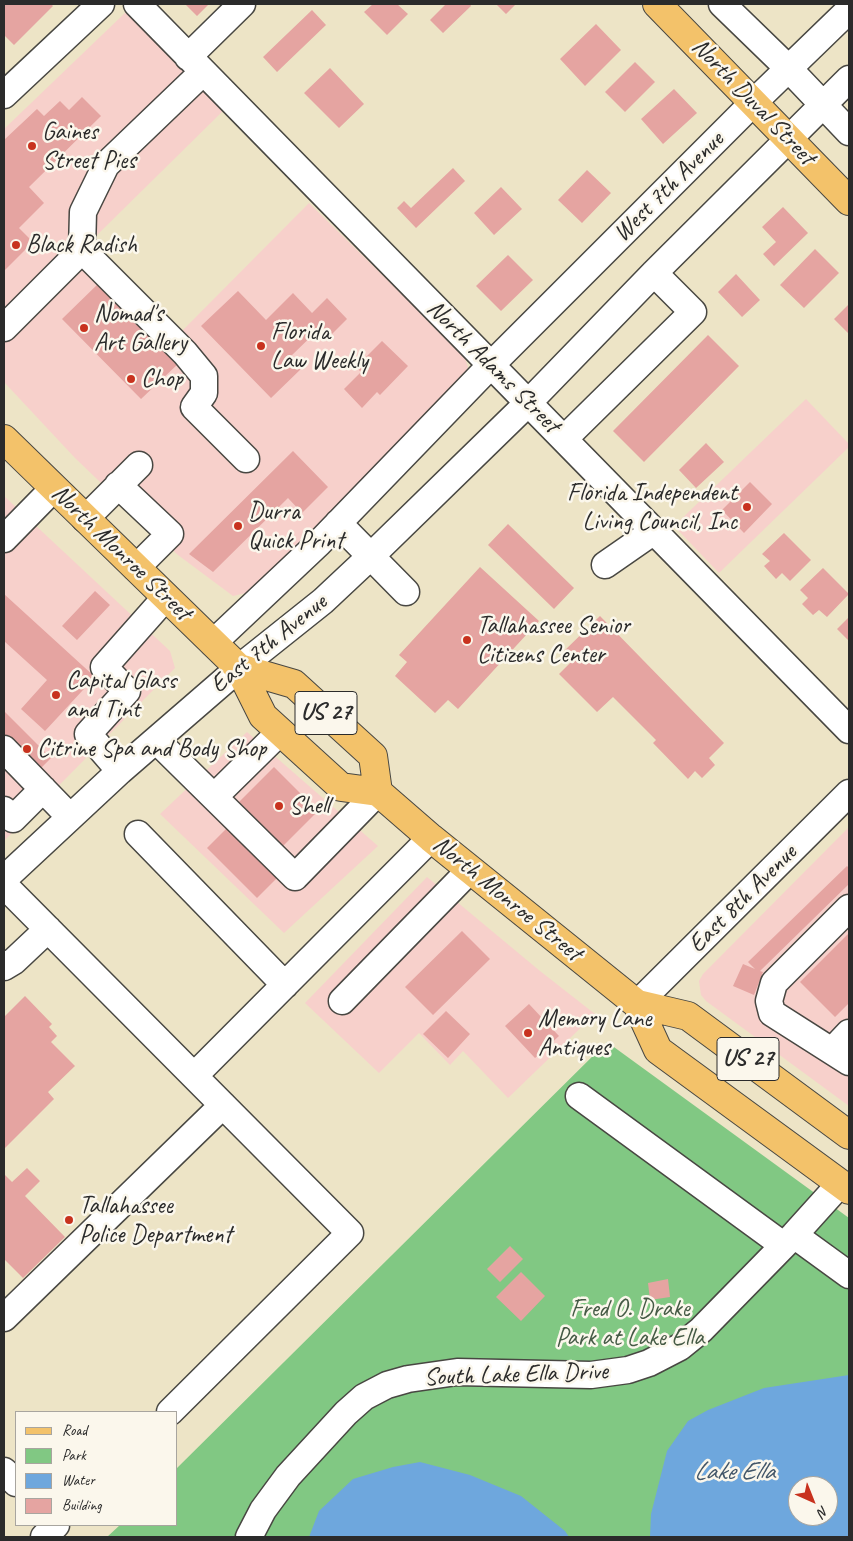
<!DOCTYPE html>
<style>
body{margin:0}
#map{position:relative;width:853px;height:1541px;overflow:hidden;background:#ede4c6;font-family:Caveat,sans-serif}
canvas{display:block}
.frame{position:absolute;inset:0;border:5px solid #2b2b2b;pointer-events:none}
.legend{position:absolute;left:15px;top:1411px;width:162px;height:115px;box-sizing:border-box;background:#fbf7ec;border:1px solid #a8a59f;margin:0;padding:6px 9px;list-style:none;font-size:15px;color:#2b2b2b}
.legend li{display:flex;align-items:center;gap:10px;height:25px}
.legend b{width:25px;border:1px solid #a8a59f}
.north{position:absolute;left:788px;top:1476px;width:50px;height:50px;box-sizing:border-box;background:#fbf7ec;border:1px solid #a8a59f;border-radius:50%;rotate:136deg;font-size:14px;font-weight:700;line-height:20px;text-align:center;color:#2b2b2b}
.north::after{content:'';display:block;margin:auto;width:18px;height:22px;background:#c8321e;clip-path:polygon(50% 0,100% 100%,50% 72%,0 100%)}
</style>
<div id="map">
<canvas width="853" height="1541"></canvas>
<div class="frame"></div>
<ul class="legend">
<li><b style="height:6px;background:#f3c26a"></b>Road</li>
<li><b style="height:14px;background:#81c883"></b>Park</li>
<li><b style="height:14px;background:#6ea7dd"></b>Water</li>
<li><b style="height:14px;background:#e5a4a1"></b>Building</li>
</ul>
<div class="north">N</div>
</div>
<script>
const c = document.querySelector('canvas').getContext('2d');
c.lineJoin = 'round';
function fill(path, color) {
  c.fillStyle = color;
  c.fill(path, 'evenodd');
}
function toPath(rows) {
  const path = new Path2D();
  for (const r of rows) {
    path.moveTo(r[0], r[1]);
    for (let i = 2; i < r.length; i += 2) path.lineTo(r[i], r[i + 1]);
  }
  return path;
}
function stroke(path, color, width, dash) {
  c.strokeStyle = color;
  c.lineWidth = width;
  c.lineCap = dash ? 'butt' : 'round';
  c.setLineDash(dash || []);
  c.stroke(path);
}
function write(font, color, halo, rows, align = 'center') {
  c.font = font + ' Caveat,sans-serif';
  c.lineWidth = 5;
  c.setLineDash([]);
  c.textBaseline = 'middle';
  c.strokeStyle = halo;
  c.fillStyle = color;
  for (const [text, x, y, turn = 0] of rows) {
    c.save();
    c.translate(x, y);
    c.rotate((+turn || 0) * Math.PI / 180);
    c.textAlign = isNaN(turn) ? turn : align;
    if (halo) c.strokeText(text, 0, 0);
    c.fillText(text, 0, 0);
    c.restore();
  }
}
fill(toPath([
 [127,11,225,109,90,242,180,333,309,203,464,355,468,367,464,378,345,500,250,592,233,596,178,555,122,503,75,458,4,382,4,129],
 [806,399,849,444,849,447,719,573,674,526],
 [4,496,170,651,175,668,4,841],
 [247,732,378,846,284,933,160,814],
 [849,827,849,1106,706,1001,701,995,699,981,703,974],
 [427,877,540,971,595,1014,508,1098,463,1051,450,1065,419,1033,379,1073,305,1003]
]), '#f7d0cb');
fill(toPath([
 [607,1042,849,1218,849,1537,107,1537,120,1525,176,1525,176,1469],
 [798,1486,828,1486,828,1516,798,1516]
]), '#81c883');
fill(toPath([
 [849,1375,849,1537,650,1537,651,1514,667,1451,688,1421,708,1410,764,1388],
 [798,1486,828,1486,828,1516,798,1516],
 [420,1462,470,1475,521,1496,565,1531,569,1537,309,1537,319,1511,353,1479,393,1467]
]), '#6ea7dd');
fill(toPath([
 [5,4,51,4,53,6,14,45,4,35,4,5],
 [185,4,209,4,197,16],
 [373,4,397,4,408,14,387,35,364,12],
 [446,4,470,4,471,6,443,33,430,20],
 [496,4,516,4,506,14],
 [312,10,326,25,277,72,263,57],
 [596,24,621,50,585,86,560,59],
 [635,62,655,82,625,112,605,92],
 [330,68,364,104,339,128,304,93],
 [674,89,697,113,663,144,641,119],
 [82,97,101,116,29,187,44,203,19,228,33,242,4,271,4,140,37,109,44,116,60,101,69,110],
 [453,168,465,181,416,228,397,208,404,201,411,208],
 [587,170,611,193,582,223,558,200],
 [501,187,522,209,494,235,474,213],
 [783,207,808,233,774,266,763,254,776,242,762,227],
 [815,249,839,273,804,308,780,285],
 [508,255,533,280,501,311,476,286],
 [736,274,760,300,742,317,718,292],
 [100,282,179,363,141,399,62,319],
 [238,291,266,320,293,293,312,313,327,298,347,319,331,335,322,326,291,356,302,368,271,398,201,326],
 [849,304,849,334,834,319],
 [708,335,739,366,644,462,613,431],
 [382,341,408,366,380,395,377,392,362,408,344,389,361,372,356,367],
 [706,443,724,462,696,488,679,470],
 [293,451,328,487,302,513,288,498,213,572,189,554],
 [750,482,772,504,744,533,722,510],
 [508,524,574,588,554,609,488,545],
 [784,533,811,560,790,581,782,573,776,579,764,566,770,561,762,554],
 [480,567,539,621,458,709,448,700,435,713,395,676,407,662,399,655],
 [823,568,849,594,827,617,819,610,813,615,802,604,808,598,800,590],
 [95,591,110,605,77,640,62,626],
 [4,594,95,677,45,731,21,709,47,680,4,641],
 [600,616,724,743,709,758,715,765,702,778,695,771,688,779,653,743,656,740,613,697,597,712,559,674,571,662,562,653],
 [849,617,849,639,848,640,837,629],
 [4,711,51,758,36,773,4,740],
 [274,767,318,811,283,846,239,802],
 [234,821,284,871,257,898,207,848],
 [847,866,849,868,849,884,760,971,763,972,754,995,733,986,743,964,755,969,748,962],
 [462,931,490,959,433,1015,405,987],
 [849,933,849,1003,835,1017,800,982],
 [25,996,52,1024,49,1027,57,1036,51,1042,75,1066,48,1092,54,1099,4,1149,4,1017],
 [529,1004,559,1036,535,1058,505,1026],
 [446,1011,470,1034,448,1058,423,1034],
 [27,1168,40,1181,25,1196,65,1237,23,1278,4,1259,4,1174,12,1182],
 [510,1246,523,1259,500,1282,487,1269],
 [521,1272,545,1296,521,1321,496,1297],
 [668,1279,670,1297,650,1300,648,1283]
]), '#e5a4a1');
const minor = toPath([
 [137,4,849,730],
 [722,4,789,69,849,132],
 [188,57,242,4],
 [4,95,101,4],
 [82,250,83,212,106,165,203,72],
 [4,328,82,250,185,353,204,376,204,393,194,407,246,459],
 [564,439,693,312,654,273],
 [118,485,170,534,136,568],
 [85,519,139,465],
 [338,523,406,592],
 [4,539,54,488],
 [605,565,654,531],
 [213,643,319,543,491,365,754,102,849,10],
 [156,740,295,877,378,792],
 [4,749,70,817],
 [120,771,88,734,127,691,104,667,166,597],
 [214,797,280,732],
 [4,810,13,819,43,789],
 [138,834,285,985],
 [4,879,120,771,239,668,323,601,371,556,528,403,654,273,849,79],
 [4,885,350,1233,170,1412],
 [849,908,774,983,769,1001,772,1013,849,1062],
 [4,967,14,961,48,929],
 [342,1001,470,870],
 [637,1004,849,793],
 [832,1051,849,1033],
 [194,1076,431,838],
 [579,1096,783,1245],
 [794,1235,849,1275],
 [4,1318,223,1105],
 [4,1471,16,1483],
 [44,1537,56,1525],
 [249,1537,263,1510,288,1476,346,1413,364,1397,387,1385,408,1379,457,1372,591,1375,628,1370,649,1363,680,1347,701,1330,794,1235,840,1184]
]);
const major = toPath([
 [657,4,849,201],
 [4,439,239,668,263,716,341,787,378,792,431,838,637,1004,688,1016,849,1135],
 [239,668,294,684,373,756,378,792],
 [637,1004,658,1050,849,1190]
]);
stroke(minor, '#484742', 29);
stroke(major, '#484742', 30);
stroke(minor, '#fff', 26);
stroke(major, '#f3c26a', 28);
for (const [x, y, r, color] of [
 [32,146,5,"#c8321e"],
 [16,245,5,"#c8321e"],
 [84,328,5,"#c8321e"],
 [261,346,5,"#c8321e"],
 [131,379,5,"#c8321e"],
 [747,507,5,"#c8321e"],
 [238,526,5,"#c8321e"],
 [467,640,5,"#c8321e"],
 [56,695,5,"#c8321e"],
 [27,749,5,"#c8321e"],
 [279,806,5,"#c8321e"],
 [528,1033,5,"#c8321e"],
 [69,1220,5,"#c8321e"]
]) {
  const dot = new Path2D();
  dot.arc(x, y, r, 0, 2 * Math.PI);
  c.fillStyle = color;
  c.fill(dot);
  stroke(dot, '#fbf7ec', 2);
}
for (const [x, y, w] of [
 [326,713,62],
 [748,1059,62]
]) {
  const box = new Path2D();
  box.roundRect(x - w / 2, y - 21.5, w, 43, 4);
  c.fillStyle = '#fbf7ec';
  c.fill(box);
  stroke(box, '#2b2b2b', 1);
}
write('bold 24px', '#2b2b2b', null, [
 ["US 27",326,713],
 ["US 27",748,1059]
]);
write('25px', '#2b2b2b', '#fbf7ec', [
 ["North Duval Street",753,102,46],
 ["West 7th Avenue",669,187,-45],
 ["North Adams Street",493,367,45],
 ["North Monroe Street",121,553,44],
 ["East 7th Avenue",269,644,-39],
 ["North Monroe Street",507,899,39],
 ["East 8th Avenue",743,899,-45],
 ["South Lake Ella Drive",516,1375,-2]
]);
write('25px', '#2b2b2b', '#fbf7ec', [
 ["Gaines",42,132],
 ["Street Pies",42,161],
 ["Black Radish",26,245],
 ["Nomad's",94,314],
 ["Art Gallery",94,343],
 ["Florida",271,332],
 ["Law Weekly",271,361],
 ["Chop",141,379],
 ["Florida Independent",737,493,"right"],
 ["Living Council, Inc",737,522,"right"],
 ["Durra",248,512],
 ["Quick Print",248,541],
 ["Tallahassee Senior",477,626],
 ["Citizens Center",477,655],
 ["Capital Glass",66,681],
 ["and Tint",66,710],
 ["Citrine Spa and Body Shop",37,749],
 ["Shell",289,806],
 ["Memory Lane",538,1019],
 ["Antiques",538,1048],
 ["Tallahassee",79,1206],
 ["Police Department",79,1235]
], 'left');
write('25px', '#455a45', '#fbf7ec', [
 ["Fred O. Drake",630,1309],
 ["Park at Lake Ella",630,1338]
]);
write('italic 26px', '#425669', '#fbf7ec', [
 ["Lake Ella",734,1472]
]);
</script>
